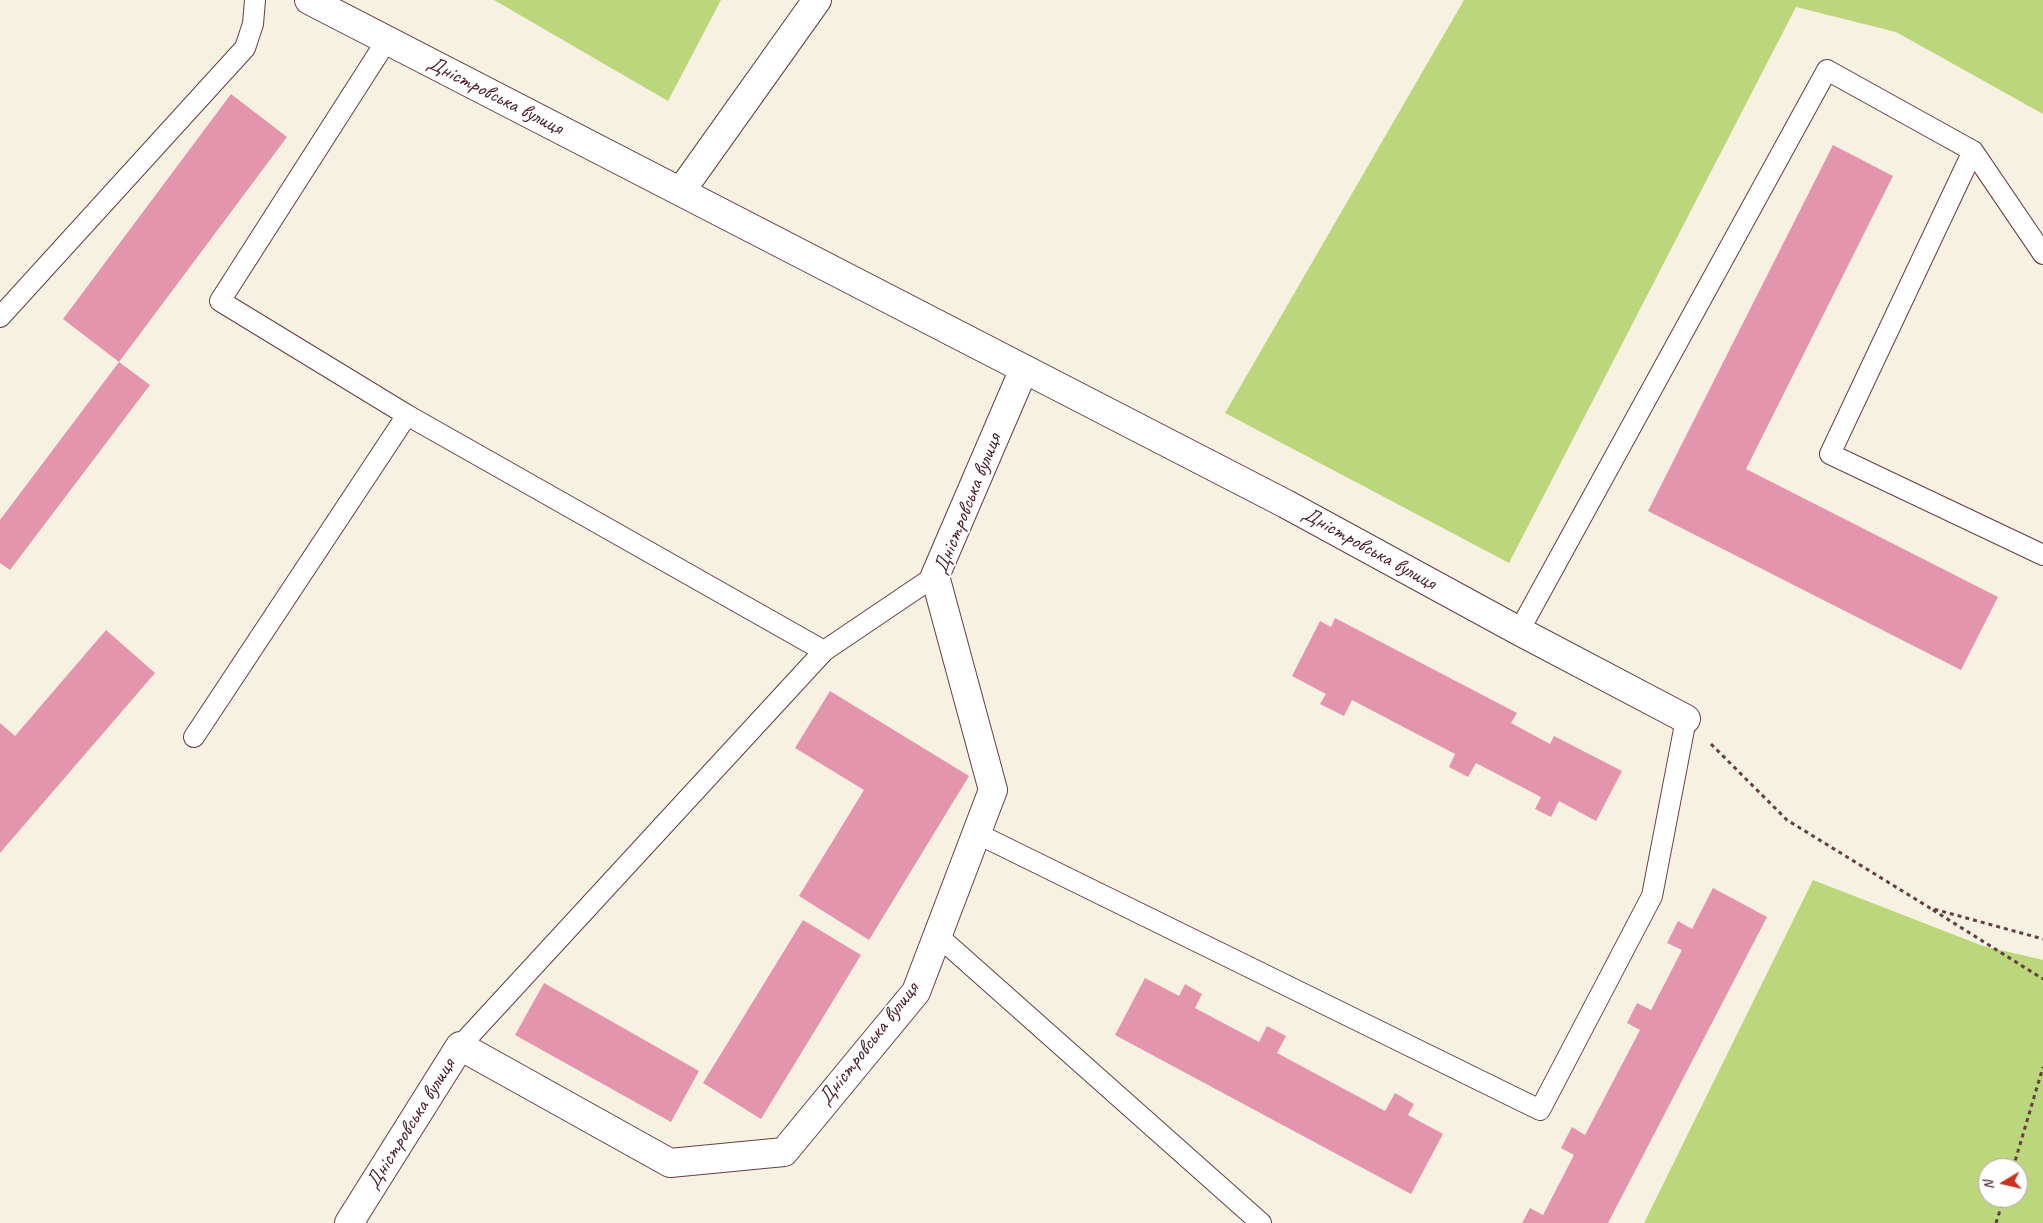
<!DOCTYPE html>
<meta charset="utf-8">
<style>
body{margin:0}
#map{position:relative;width:2043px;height:1223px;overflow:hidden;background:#f7f1e2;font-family:Caveat,sans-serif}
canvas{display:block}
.north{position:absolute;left:1978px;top:1158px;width:50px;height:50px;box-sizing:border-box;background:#fff;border:1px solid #b7a5aa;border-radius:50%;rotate:261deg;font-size:14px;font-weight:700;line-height:20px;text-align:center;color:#4a1f2b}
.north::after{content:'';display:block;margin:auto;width:18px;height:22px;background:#c8321e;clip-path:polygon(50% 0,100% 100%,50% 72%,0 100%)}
</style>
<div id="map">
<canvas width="2043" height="1223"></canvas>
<div class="north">N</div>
</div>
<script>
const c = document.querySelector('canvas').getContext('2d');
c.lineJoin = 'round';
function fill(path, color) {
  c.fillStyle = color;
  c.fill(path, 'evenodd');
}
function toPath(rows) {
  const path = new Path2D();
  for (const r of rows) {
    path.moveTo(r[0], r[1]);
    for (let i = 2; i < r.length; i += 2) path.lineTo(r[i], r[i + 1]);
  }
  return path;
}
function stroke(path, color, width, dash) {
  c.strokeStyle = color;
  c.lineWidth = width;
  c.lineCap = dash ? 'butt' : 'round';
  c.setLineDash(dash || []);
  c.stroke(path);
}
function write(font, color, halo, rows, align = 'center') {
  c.font = font + ' Caveat,sans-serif';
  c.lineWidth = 4;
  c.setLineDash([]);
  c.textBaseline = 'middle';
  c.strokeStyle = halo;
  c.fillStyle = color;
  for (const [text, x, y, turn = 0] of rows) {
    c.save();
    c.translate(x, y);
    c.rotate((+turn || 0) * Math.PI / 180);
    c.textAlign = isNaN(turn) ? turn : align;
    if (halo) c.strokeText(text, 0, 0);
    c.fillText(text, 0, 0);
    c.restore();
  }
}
fill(toPath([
 [494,0,721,0,668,101],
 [1464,0,2043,0,2043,114,1896,32,1796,7,1509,563,1225,413],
 [1813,880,1983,946,2043,960,2043,1223,1644,1223],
 [1988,1168,2018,1168,2018,1198,1988,1198]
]), '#bcd67c');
fill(toPath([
 [231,94,287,137,119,362,63,319],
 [1833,145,1893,176,1746,469,1998,597,1961,670,1648,511],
 [119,362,150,385,10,570,0,563,0,520],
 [1335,618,1517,713,1511,723,1550,744,1554,736,1622,771,1596,821,1559,801,1551,817,1535,809,1541,797,1476,763,1468,777,1449,767,1455,754,1352,700,1344,716,1320,704,1326,694,1292,676,1320,621,1331,627],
 [106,630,155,673,0,853,0,723,15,736],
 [830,691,969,776,869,940,799,896,864,790,795,748],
 [1713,888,1767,917,1608,1223,1522,1223,1530,1208,1543,1215,1574,1155,1561,1148,1572,1127,1585,1135,1640,1030,1627,1023,1637,1003,1651,1010,1682,950,1667,943,1678,921,1692,929],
 [803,920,861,955,761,1119,703,1083],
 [1145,978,1179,996,1185,984,1202,994,1195,1008,1259,1042,1267,1026,1286,1036,1277,1053,1385,1111,1395,1093,1414,1104,1408,1115,1443,1134,1411,1194,1115,1035],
 [544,983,699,1071,671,1122,515,1035]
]), '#e495ae');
const lane = toPath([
 [387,40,220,301,407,415,824,651],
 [1973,151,1830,454,2043,555],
 [0,317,245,48,253,24,255,0],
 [1519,631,1827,70,1973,151,2043,254],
 [194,737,407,415],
 [976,833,1540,1110,1652,896,1686,719],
 [937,935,1261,1223],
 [460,1046,824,651,935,576]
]);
const street = toPath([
 [309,0,1286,504,1519,631,1686,719],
 [681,191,817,0],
 [349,1223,460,1046,670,1163,784,1152,916,992,993,790,935,576,1024,369]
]);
stroke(lane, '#643e46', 22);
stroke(street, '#643e46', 30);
stroke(toPath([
 [1711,744,1787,820,1930,908,2043,939],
 [1933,910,2043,979],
 [2013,1168,2043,1067],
 [1996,1223,2004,1198]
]), '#643e46', 3, [4, 4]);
stroke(lane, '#fff', 20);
stroke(street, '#fff', 28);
write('21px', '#4a1f2b', '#fff', [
 ["Дністровська вулиця",495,96,27],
 ["Дністровська вулиця",968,504,-68],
 ["Дністровська вулиця",1369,549,29],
 ["Дністровська вулиця",869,1044,-52],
 ["Дністровська вулиця",411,1124,-58]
]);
</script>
